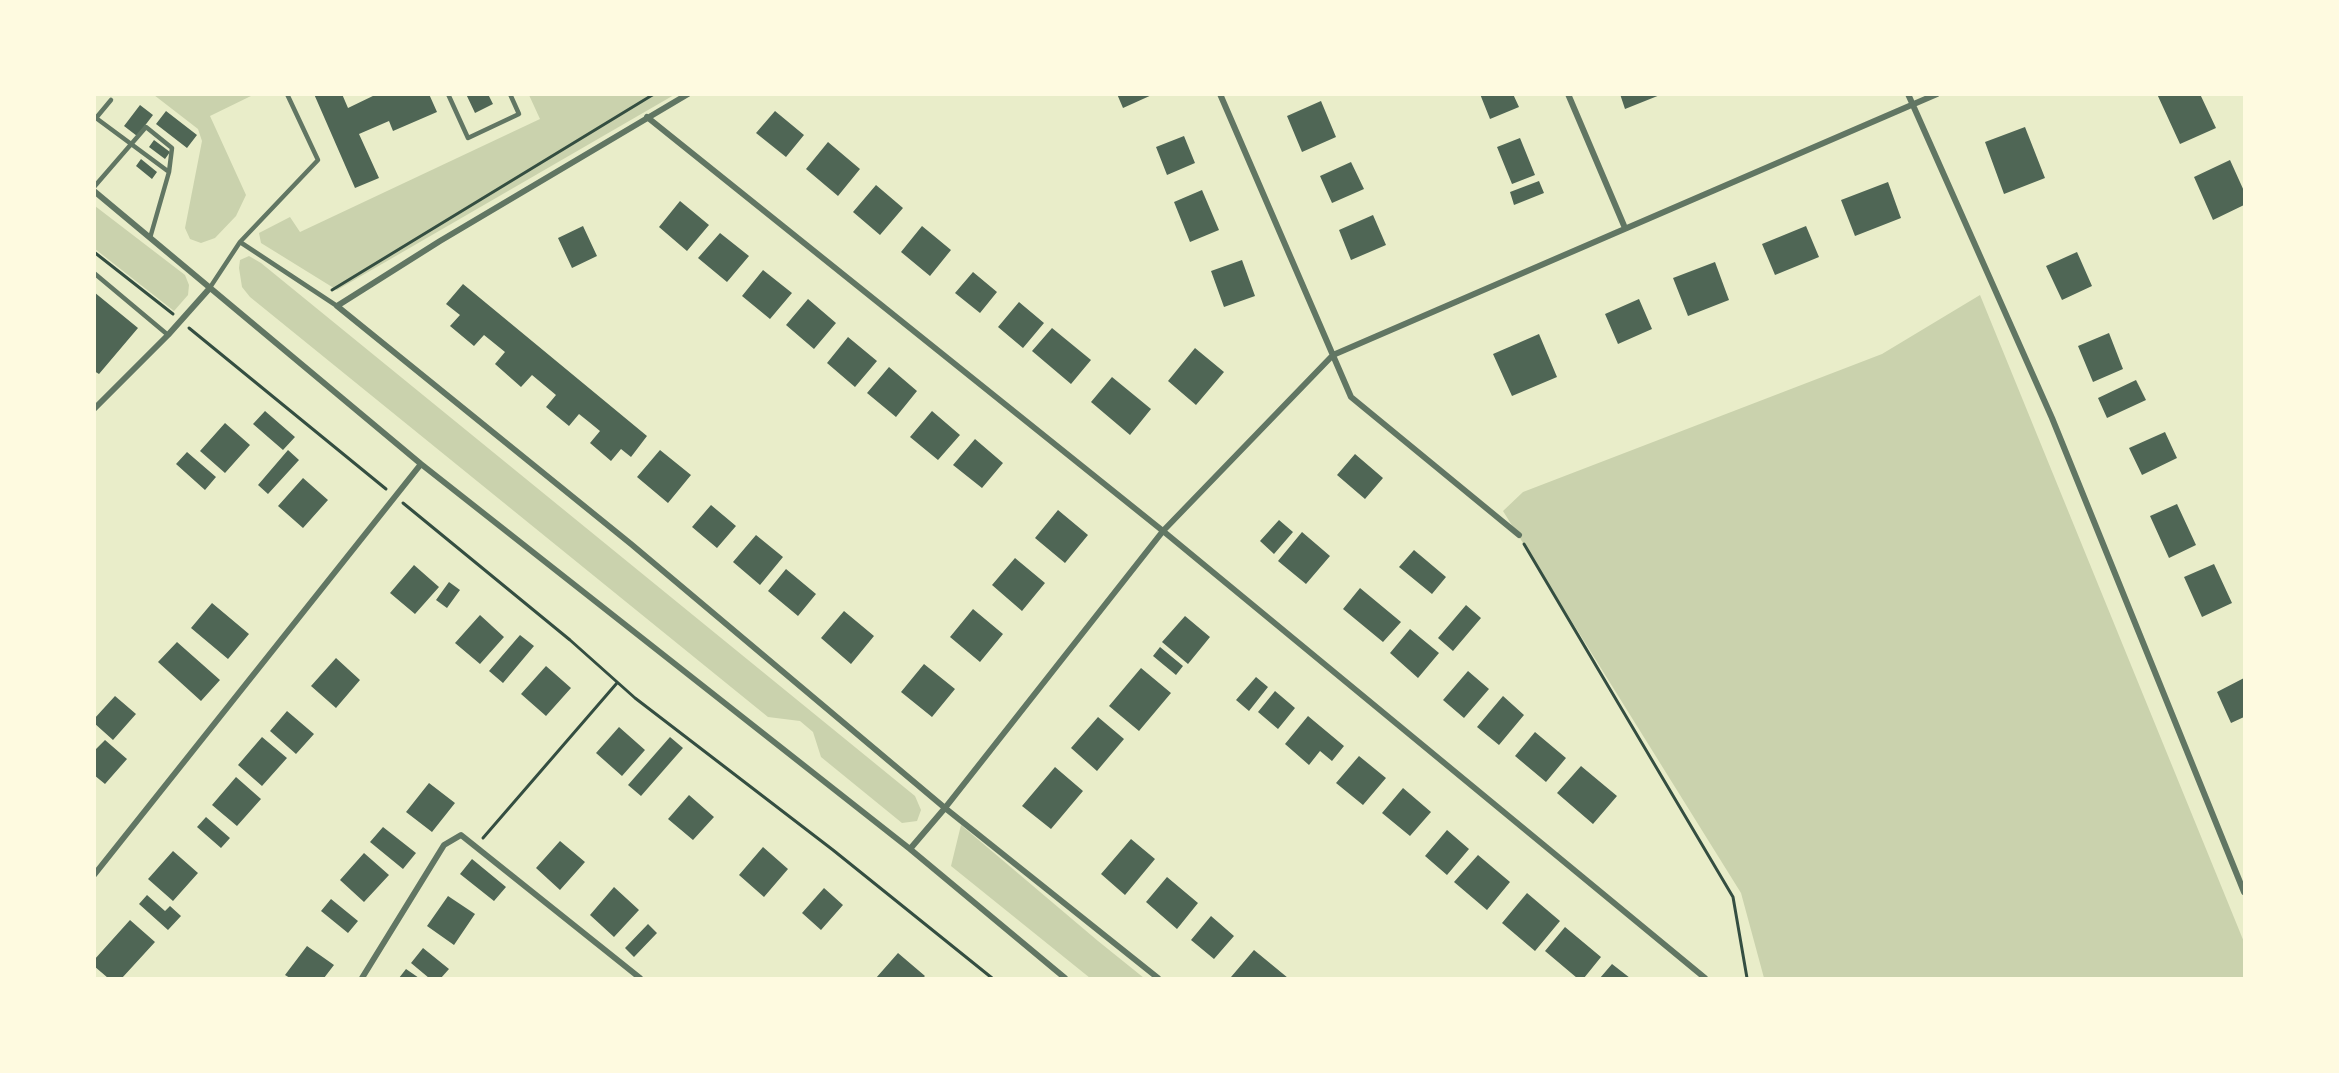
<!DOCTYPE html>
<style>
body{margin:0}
#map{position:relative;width:2339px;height:1073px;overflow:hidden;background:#e9edc9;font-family:"Alegreya Sans",sans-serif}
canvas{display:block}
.frame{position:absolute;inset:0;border:96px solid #fefae0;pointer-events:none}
</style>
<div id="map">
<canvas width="2339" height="1073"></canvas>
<div class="frame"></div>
</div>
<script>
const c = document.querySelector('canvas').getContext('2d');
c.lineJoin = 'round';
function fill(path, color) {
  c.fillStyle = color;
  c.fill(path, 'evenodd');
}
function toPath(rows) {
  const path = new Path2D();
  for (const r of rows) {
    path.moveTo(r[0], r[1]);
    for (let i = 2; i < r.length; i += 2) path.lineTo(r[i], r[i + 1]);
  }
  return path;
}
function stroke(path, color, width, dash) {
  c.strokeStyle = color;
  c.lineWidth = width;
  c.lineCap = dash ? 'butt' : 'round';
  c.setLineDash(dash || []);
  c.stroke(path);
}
fill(toPath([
 [154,95,253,95,210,116,246,195,236,216,215,238,201,243,190,239,185,228,202,141,198,129],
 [529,95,674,95,337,290,261,243,259,233,290,217,300,232,540,119],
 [95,206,185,275,189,285,188,295,174,311,95,249],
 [249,256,261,263,915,796,921,810,917,821,902,823,821,757,813,732,800,721,768,717,250,297,242,287,239,268,240,260],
 [1980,295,2244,942,2244,978,1764,978,1741,893,1503,511,1523,492,1882,354],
 [961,825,1098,941,1144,978,1090,978,951,866]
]), '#cad2ad');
fill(toPath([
 [314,94,342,94,348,108,377,94,429,94,437,112,393,131,389,121,359,134,379,178,355,188],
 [466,94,488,94,493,104,475,113],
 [1117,94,1154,94,1123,108],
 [1480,94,1513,94,1519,107,1490,119],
 [1620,94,1660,94,1660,95,1625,109],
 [2157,94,2200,94,2216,128,2180,144],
 [1321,101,1336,137,1302,152,1287,116],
 [140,105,153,115,137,136,124,126],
 [166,111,197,135,187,148,156,124],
 [775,111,804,135,786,157,756,133],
 [2025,127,2045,178,2004,194,1985,142],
 [1184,136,1195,163,1167,175,1156,147],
 [1520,138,1535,175,1512,184,1497,147],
 [154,140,170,152,165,159,149,147],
 [828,142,860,169,838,196,806,169],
 [141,159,157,172,152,179,136,166],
 [2230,160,2244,191,2244,205,2213,220,2194,177],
 [1351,162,1364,189,1332,203,1320,176],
 [1539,181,1544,193,1514,205,1510,192],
 [1888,182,1901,218,1855,236,1841,200],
 [876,185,903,208,880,235,853,212],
 [1202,190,1219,230,1190,242,1174,202],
 [680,201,709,225,687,251,659,227],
 [1373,215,1386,245,1351,260,1339,230],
 [583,226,597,256,572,268,558,238],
 [922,226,951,250,930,276,901,252],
 [1806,226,1819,257,1775,275,1762,244],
 [720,233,749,256,727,282,698,258],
 [2077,252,2092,286,2062,300,2046,266],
 [1242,260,1255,296,1224,307,1211,271],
 [1715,262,1729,300,1688,316,1673,278],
 [763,270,792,293,770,319,742,296],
 [973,272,997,292,980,313,955,293],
 [463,284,647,436,631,457,621,449,611,461,590,443,600,431,589,422,579,414,569,426,546,407,556,395,532,375,521,387,495,364,505,352,484,335,474,346,450,326,460,315,446,304],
 [94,292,138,328,99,374,94,371],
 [808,299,836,323,814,349,786,325],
 [1639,299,1652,329,1618,344,1605,314],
 [1019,302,1044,323,1023,348,998,327],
 [1052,328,1091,360,1071,384,1032,351],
 [2109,333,2123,369,2093,382,2078,346],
 [1539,334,1557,377,1512,396,1493,354],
 [848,337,877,361,855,387,827,363],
 [1195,348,1224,372,1196,405,1168,381],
 [889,367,917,391,896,417,867,393],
 [1112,377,1151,409,1130,435,1091,402],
 [2136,380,2146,400,2107,418,2098,398],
 [265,411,295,437,283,450,253,424],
 [932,411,960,435,938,460,910,437],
 [225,423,250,445,225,473,200,451],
 [2165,432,2177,458,2142,475,2129,448],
 [975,439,1003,463,982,488,953,465],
 [288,450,299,460,268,494,258,485],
 [660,450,691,475,668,503,637,477],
 [187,452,216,477,205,490,176,464],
 [1355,454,1383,478,1365,499,1337,475],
 [303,478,328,500,303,528,278,506],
 [2177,504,2196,545,2169,558,2150,516],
 [711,505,736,526,717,548,692,527],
 [1058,510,1088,535,1065,563,1035,538],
 [1279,520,1293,532,1274,554,1260,541],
 [1302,532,1330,556,1306,584,1278,561],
 [756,535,783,557,760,585,733,562],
 [1414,550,1446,577,1432,594,1399,567],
 [1015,558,1045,583,1022,611,992,585],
 [2214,564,2232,603,2202,617,2184,577],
 [414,565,439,587,415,614,390,593],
 [786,569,816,594,798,616,768,591],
 [449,582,460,590,447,608,436,600],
 [1360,588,1401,622,1383,642,1343,609],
 [212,603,249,634,228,659,191,628],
 [1466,605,1481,618,1453,651,1438,638],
 [973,609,1003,634,980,662,950,637],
 [844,611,874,636,851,664,821,638],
 [480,615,504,637,480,664,455,643],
 [1185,616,1210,637,1188,664,1162,642],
 [1410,629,1439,653,1418,678,1390,653],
 [520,635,534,646,503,683,489,671],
 [177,642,220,680,201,701,158,662],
 [1160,647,1183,666,1176,675,1153,656],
 [336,658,360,680,336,708,311,686],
 [924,664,955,689,932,717,901,692],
 [546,666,571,688,546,716,521,694],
 [1141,668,1171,693,1139,731,1109,706],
 [1468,671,1489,689,1464,718,1443,700],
 [1256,677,1268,687,1249,711,1236,700],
 [2244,678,2244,717,2231,723,2217,692],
 [1275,691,1295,708,1278,729,1258,712],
 [115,696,136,714,113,740,94,723,94,719],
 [1503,696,1524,715,1499,745,1477,727],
 [287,711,314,734,296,754,270,731],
 [1308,716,1344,746,1332,761,1320,751,1309,765,1285,744],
 [1098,717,1124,739,1097,771,1071,748],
 [619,727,645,750,622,776,596,753],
 [1535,732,1566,758,1546,782,1515,756],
 [262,737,287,758,262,786,238,765],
 [670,737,683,748,641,796,628,785],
 [105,740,127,759,105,784,94,775,94,751],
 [1359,756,1386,778,1363,805,1336,783],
 [1581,766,1617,796,1593,824,1557,793],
 [1055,767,1083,791,1051,829,1022,806],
 [236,777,261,799,237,826,212,805],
 [429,783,455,803,432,832,406,812],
 [1403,788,1431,812,1410,836,1382,813],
 [689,795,714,817,693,840,668,819],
 [206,817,230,838,221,848,197,827],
 [383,827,416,853,403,869,370,842],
 [1447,830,1469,849,1447,875,1425,856],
 [1131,839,1155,859,1125,895,1101,874],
 [560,841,585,862,560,890,536,868],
 [763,847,788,869,764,897,739,875],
 [173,851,198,873,173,901,148,879],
 [364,853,389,875,364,902,340,880],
 [1478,855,1510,882,1487,910,1454,882],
 [472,859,506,887,494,901,460,874],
 [1167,877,1198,903,1177,929,1146,902],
 [614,887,639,910,614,937,590,915],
 [824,888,843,905,821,930,802,913],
 [1527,893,1560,921,1535,951,1502,923],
 [147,895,165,911,170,906,181,916,168,930,139,904],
 [448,896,475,914,454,945,427,926],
 [331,899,358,921,348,933,321,911],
 [1211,916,1234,936,1214,959,1191,940],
 [130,920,155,942,122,978,108,978,94,966,94,960],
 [648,924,657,933,634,957,625,948],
 [1565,927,1601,957,1584,978,1577,978,1545,951],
 [307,946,334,965,324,978,290,978,285,975],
 [423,948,449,969,441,978,429,978,411,963],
 [1254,950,1288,978,1233,978,1231,977],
 [898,953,925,976,923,978,876,978],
 [1612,964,1630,978,1600,978],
 [406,969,419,978,399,978]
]), '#4f6655');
stroke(toPath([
 [94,252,173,314],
 [332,290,654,94],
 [189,328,386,489],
 [403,503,570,640,635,698,833,850,992,978],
 [1524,544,1733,897,1747,978],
 [483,838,617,683]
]), '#344e41', 3);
stroke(toPath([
 [448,94,468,138,519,114,510,94],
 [111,100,96,118,169,172],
 [94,187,146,127,172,148,169,172,150,238],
 [240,242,337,306],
 [94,273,168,335],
 [209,289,240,242,318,160,287,94]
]), '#617663', 4.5);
stroke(toPath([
 [688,94,440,241,337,306,631,544,945,808,1158,978],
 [1220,94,1351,397,1519,535],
 [1568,94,1625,228],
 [1908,94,2052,418,2244,892],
 [647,117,1163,531,1705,978],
 [94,191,421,464,910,849,1065,978],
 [94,409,168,335,209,289],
 [910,849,945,808,1163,531,1333,355,1937,94],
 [94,875,421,464],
 [362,978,444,845,461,835,640,978]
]), '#617663', 6);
</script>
